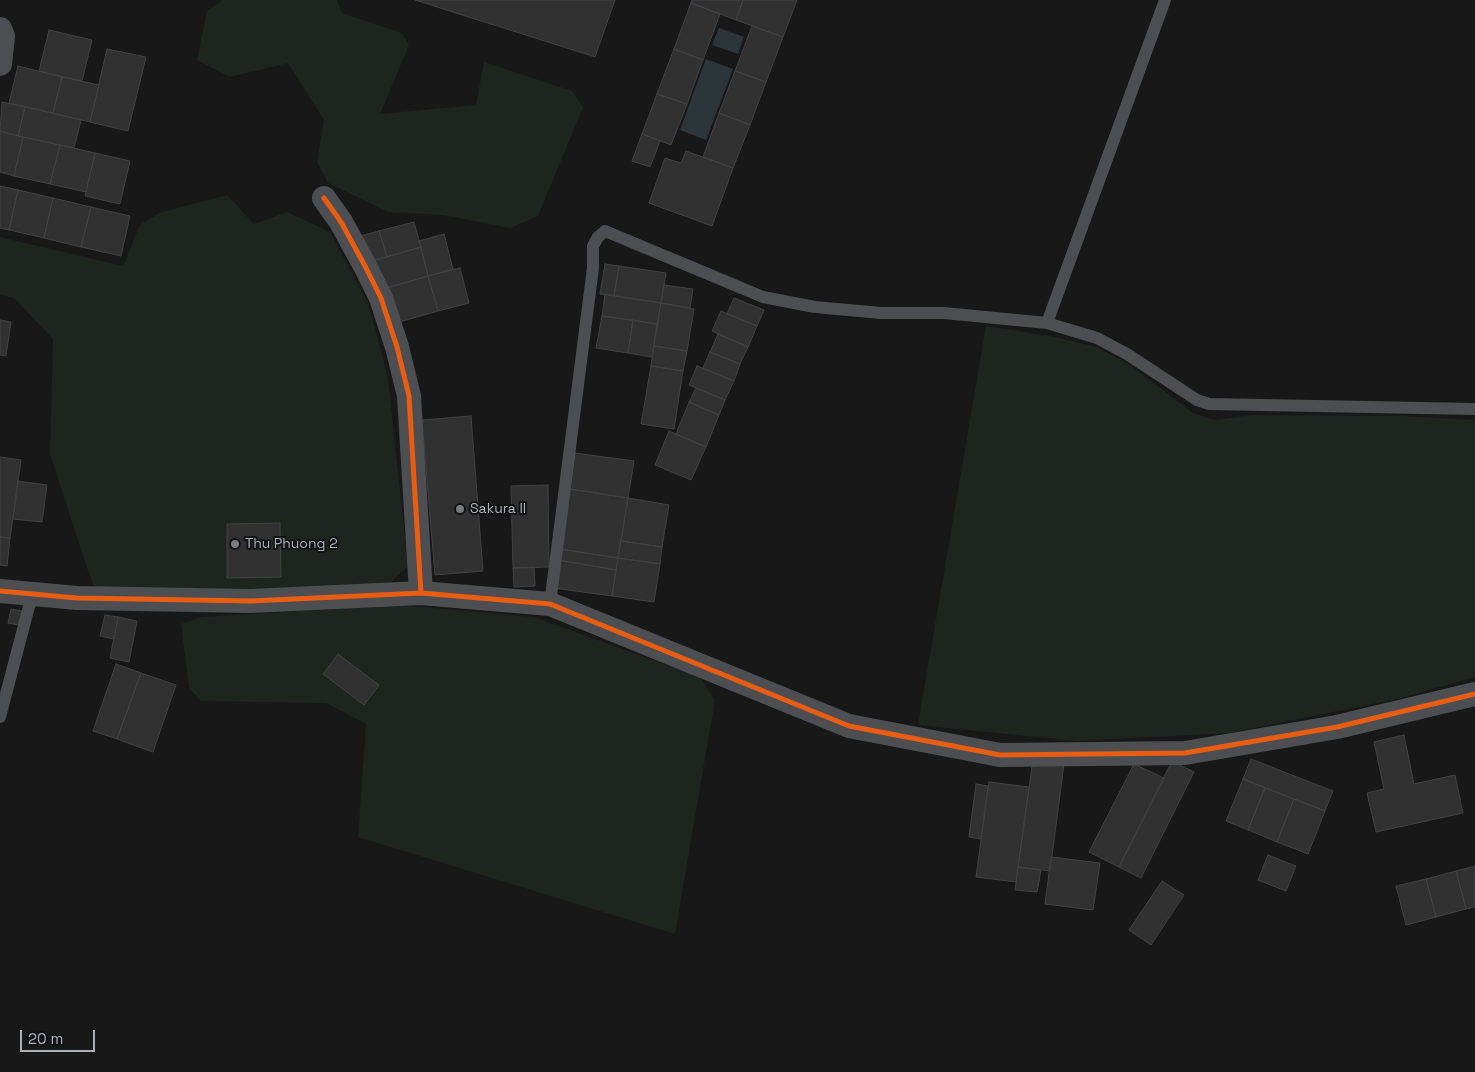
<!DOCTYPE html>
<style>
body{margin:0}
#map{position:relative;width:1475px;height:1072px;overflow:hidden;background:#181818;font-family:"Space Grotesk",sans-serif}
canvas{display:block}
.scale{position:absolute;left:20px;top:1030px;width:75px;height:22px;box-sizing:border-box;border:2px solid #aab0b8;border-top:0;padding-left:6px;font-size:15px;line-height:18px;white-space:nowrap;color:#aab0b8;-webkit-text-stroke:4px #121214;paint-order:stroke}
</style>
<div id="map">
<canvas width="1475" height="1072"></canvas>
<div class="scale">20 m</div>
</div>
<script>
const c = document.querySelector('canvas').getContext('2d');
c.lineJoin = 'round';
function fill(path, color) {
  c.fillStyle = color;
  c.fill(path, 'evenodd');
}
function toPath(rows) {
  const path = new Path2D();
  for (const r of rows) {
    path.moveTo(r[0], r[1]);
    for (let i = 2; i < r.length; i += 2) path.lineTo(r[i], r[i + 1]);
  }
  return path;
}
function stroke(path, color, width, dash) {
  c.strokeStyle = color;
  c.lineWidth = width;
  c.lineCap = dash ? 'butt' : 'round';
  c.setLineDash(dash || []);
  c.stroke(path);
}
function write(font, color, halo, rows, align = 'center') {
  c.font = font + ' "Space Grotesk",sans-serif';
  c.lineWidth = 4;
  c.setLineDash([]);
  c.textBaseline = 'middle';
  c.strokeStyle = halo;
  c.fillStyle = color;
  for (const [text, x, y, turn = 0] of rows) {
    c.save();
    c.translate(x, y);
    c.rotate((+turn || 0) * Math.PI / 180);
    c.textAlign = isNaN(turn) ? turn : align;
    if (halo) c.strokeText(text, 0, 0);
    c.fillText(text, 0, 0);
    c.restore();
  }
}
fill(toPath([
 [223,0,337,0,342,13,402,33,409,45,380,114,476,105,484,62,572,91,583,107,538,216,510,228,443,215,388,212,328,183,317,162,324,120,288,63,230,77,197,60,207,11],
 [227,195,254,224,287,212,330,232,368,303,388,377,408,566,390,583,256,592,96,591,87,568,50,454,53,339,14,298,0,295,0,237,123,266,140,225,159,213],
 [986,326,1050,336,1097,347,1130,365,1193,413,1215,420,1252,415,1401,416,1475,420,1475,677,1397,699,1230,733,1076,741,918,725],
 [397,605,534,617,700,677,715,700,675,934,358,837,366,724,326,703,201,701,189,688,181,624,201,617]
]), '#1e251e');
fill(toPath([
 [719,28,744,37,738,54,712,45],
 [706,59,733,69,706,140,680,130]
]), '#2c3539');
const building = toPath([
 [415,0,615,0,595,57,415,0],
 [692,0,743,0,736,20,691,3,692,0],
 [743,0,797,0,783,37,736,20,743,0],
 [691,3,720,14,703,60,674,49,691,3],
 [752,26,783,37,766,82,735,71,752,26],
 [49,30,92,40,82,81,39,71,49,30],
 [107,49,146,57,128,131,90,122,107,49],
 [674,49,703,60,687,104,657,94,674,49],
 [18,66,62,77,53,113,9,103,18,66],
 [735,71,766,82,750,125,719,113,735,71],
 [62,77,99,85,90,122,53,113,62,77],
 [657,94,687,104,671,145,642,134,657,94],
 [2,102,25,107,18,136,0,131,2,102],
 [25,107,81,120,74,148,18,136,25,107],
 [719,113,750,125,733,168,703,157,719,113],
 [0,131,23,137,14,176,0,172,0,131],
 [642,134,660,141,650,167,632,161,642,134],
 [23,137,60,145,50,184,14,176,23,137],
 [60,145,95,153,86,192,50,184,60,145],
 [686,151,733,168,712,226,649,203,665,158,681,163,686,151],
 [95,153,130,161,120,204,85,196,95,153],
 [0,186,18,190,9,230,0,228,0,186],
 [18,190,53,198,44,238,9,230,18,190],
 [53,198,91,207,81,247,44,238,53,198],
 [91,207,130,216,121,256,81,247,91,207],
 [414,222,421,247,387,257,379,231,414,222],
 [379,231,387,257,366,262,360,236,379,231],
 [444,234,453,269,428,276,419,241,444,234],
 [421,247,428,276,383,289,375,260,421,247],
 [605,264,619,266,614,296,600,294,605,264],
 [619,266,666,273,661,303,614,296,619,266],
 [460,268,469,303,438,311,428,276,460,268],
 [428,276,438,311,392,324,383,289,428,276],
 [664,285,693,289,690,308,661,303,664,285],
 [605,294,661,303,657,324,602,316,605,294],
 [734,298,764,310,757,326,727,314,734,298],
 [661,303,694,309,687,351,654,346,661,303],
 [721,311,757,326,748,347,712,331,721,311],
 [602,316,633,320,628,353,596,348,602,316],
 [0,320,11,322,6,356,0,355,0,320],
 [633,320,657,324,652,357,628,353,633,320],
 [718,334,748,347,740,364,710,352,718,334],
 [654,346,687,351,683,371,651,366,654,346],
 [710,352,740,364,734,381,703,368,710,352],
 [651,366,683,371,674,429,641,424,651,366],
 [697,366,734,381,725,400,689,385,697,366],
 [696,388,725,400,719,415,689,402,696,388],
 [689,402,719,415,706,447,676,434,689,402],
 [471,416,483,571,435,575,422,420,471,416],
 [669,431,706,447,691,480,655,465,669,431],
 [575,453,634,461,628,498,570,489,575,453],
 [0,457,21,460,10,538,0,537,0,457],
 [18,481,47,485,42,522,13,519,18,481],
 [548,485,549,567,513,568,511,486,548,485],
 [570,489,628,498,618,558,560,549,570,489],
 [628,498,669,505,662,547,621,541,628,498],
 [280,523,281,577,227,578,227,524,280,523],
 [0,537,10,538,7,566,0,565,0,537],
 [621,541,662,547,660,564,618,558,621,541],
 [560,549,618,558,616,570,558,560,560,549],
 [618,558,660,564,654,602,612,596,618,558],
 [558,560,616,570,612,596,554,588,558,560],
 [534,567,535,586,514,587,513,568,534,567],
 [11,609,22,611,18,625,8,623,11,609],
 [105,615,118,617,114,639,100,636,105,615],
 [118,617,137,621,129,662,110,658,118,617],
 [338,654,379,685,364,705,323,674,338,654],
 [116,664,141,673,117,739,93,731,116,664],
 [141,673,176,685,153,752,117,739,141,673],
 [1404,735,1414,784,1455,775,1463,813,1376,832,1367,793,1384,789,1374,742,1404,735],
 [1251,759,1333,791,1325,811,1243,779,1251,759],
 [1033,760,1064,764,1050,871,1018,867,1033,760],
 [1172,761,1194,772,1141,878,1119,867,1172,761],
 [1134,764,1164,778,1119,867,1089,852,1134,764],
 [1243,779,1265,788,1248,830,1226,821,1243,779],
 [989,782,1029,787,1016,882,976,877,989,782],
 [976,784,988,786,981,839,969,837,976,784],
 [1265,788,1294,799,1277,842,1248,830,1265,788],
 [1294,799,1325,811,1308,854,1277,842,1294,799],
 [1268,855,1296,866,1286,891,1258,880,1268,855],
 [1051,857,1100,863,1093,910,1045,904,1051,857],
 [1475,866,1475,907,1466,909,1456,871,1475,866],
 [1018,867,1041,870,1037,892,1015,890,1018,867],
 [1456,871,1466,909,1436,917,1426,879,1456,871],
 [1426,879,1436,917,1406,925,1396,886,1426,879],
 [1162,881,1184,895,1151,945,1129,930,1162,881]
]);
fill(building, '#313132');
stroke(building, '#404244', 1);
stroke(toPath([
 [1047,323,1165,0],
 [550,604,593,268,593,246,598,237,605,231,763,297,815,307,881,313,944,313,1047,323,1097,338,1127,354,1197,400,1209,404,1475,409],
 [0,717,32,595]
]), '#4c4e51', 12);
stroke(toPath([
 [0,29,3,36,0,64],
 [324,198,341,222,365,266,381,298,397,347,409,396,421,593],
 [0,591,77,598,251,601,421,593,550,604,849,726,1000,755,1185,753,1337,727,1475,694]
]), '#4c4e51', 24);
stroke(toPath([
 [324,198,341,222,365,266,381,298,397,347,409,396,421,593],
 [0,591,77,598,251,601,421,593,550,604,849,726,1000,755,1185,753,1337,727,1475,694]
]), '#e95d12', 5);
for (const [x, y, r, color] of [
 [460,509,5,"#777b80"],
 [235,544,5,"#777b80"]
]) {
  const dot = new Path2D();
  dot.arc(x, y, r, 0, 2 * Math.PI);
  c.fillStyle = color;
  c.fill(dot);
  stroke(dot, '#121214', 2);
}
write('14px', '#aab0b8', '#121214', [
 ["Sakura II",470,509],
 ["Thu Phuong 2",245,544]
], 'left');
</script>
